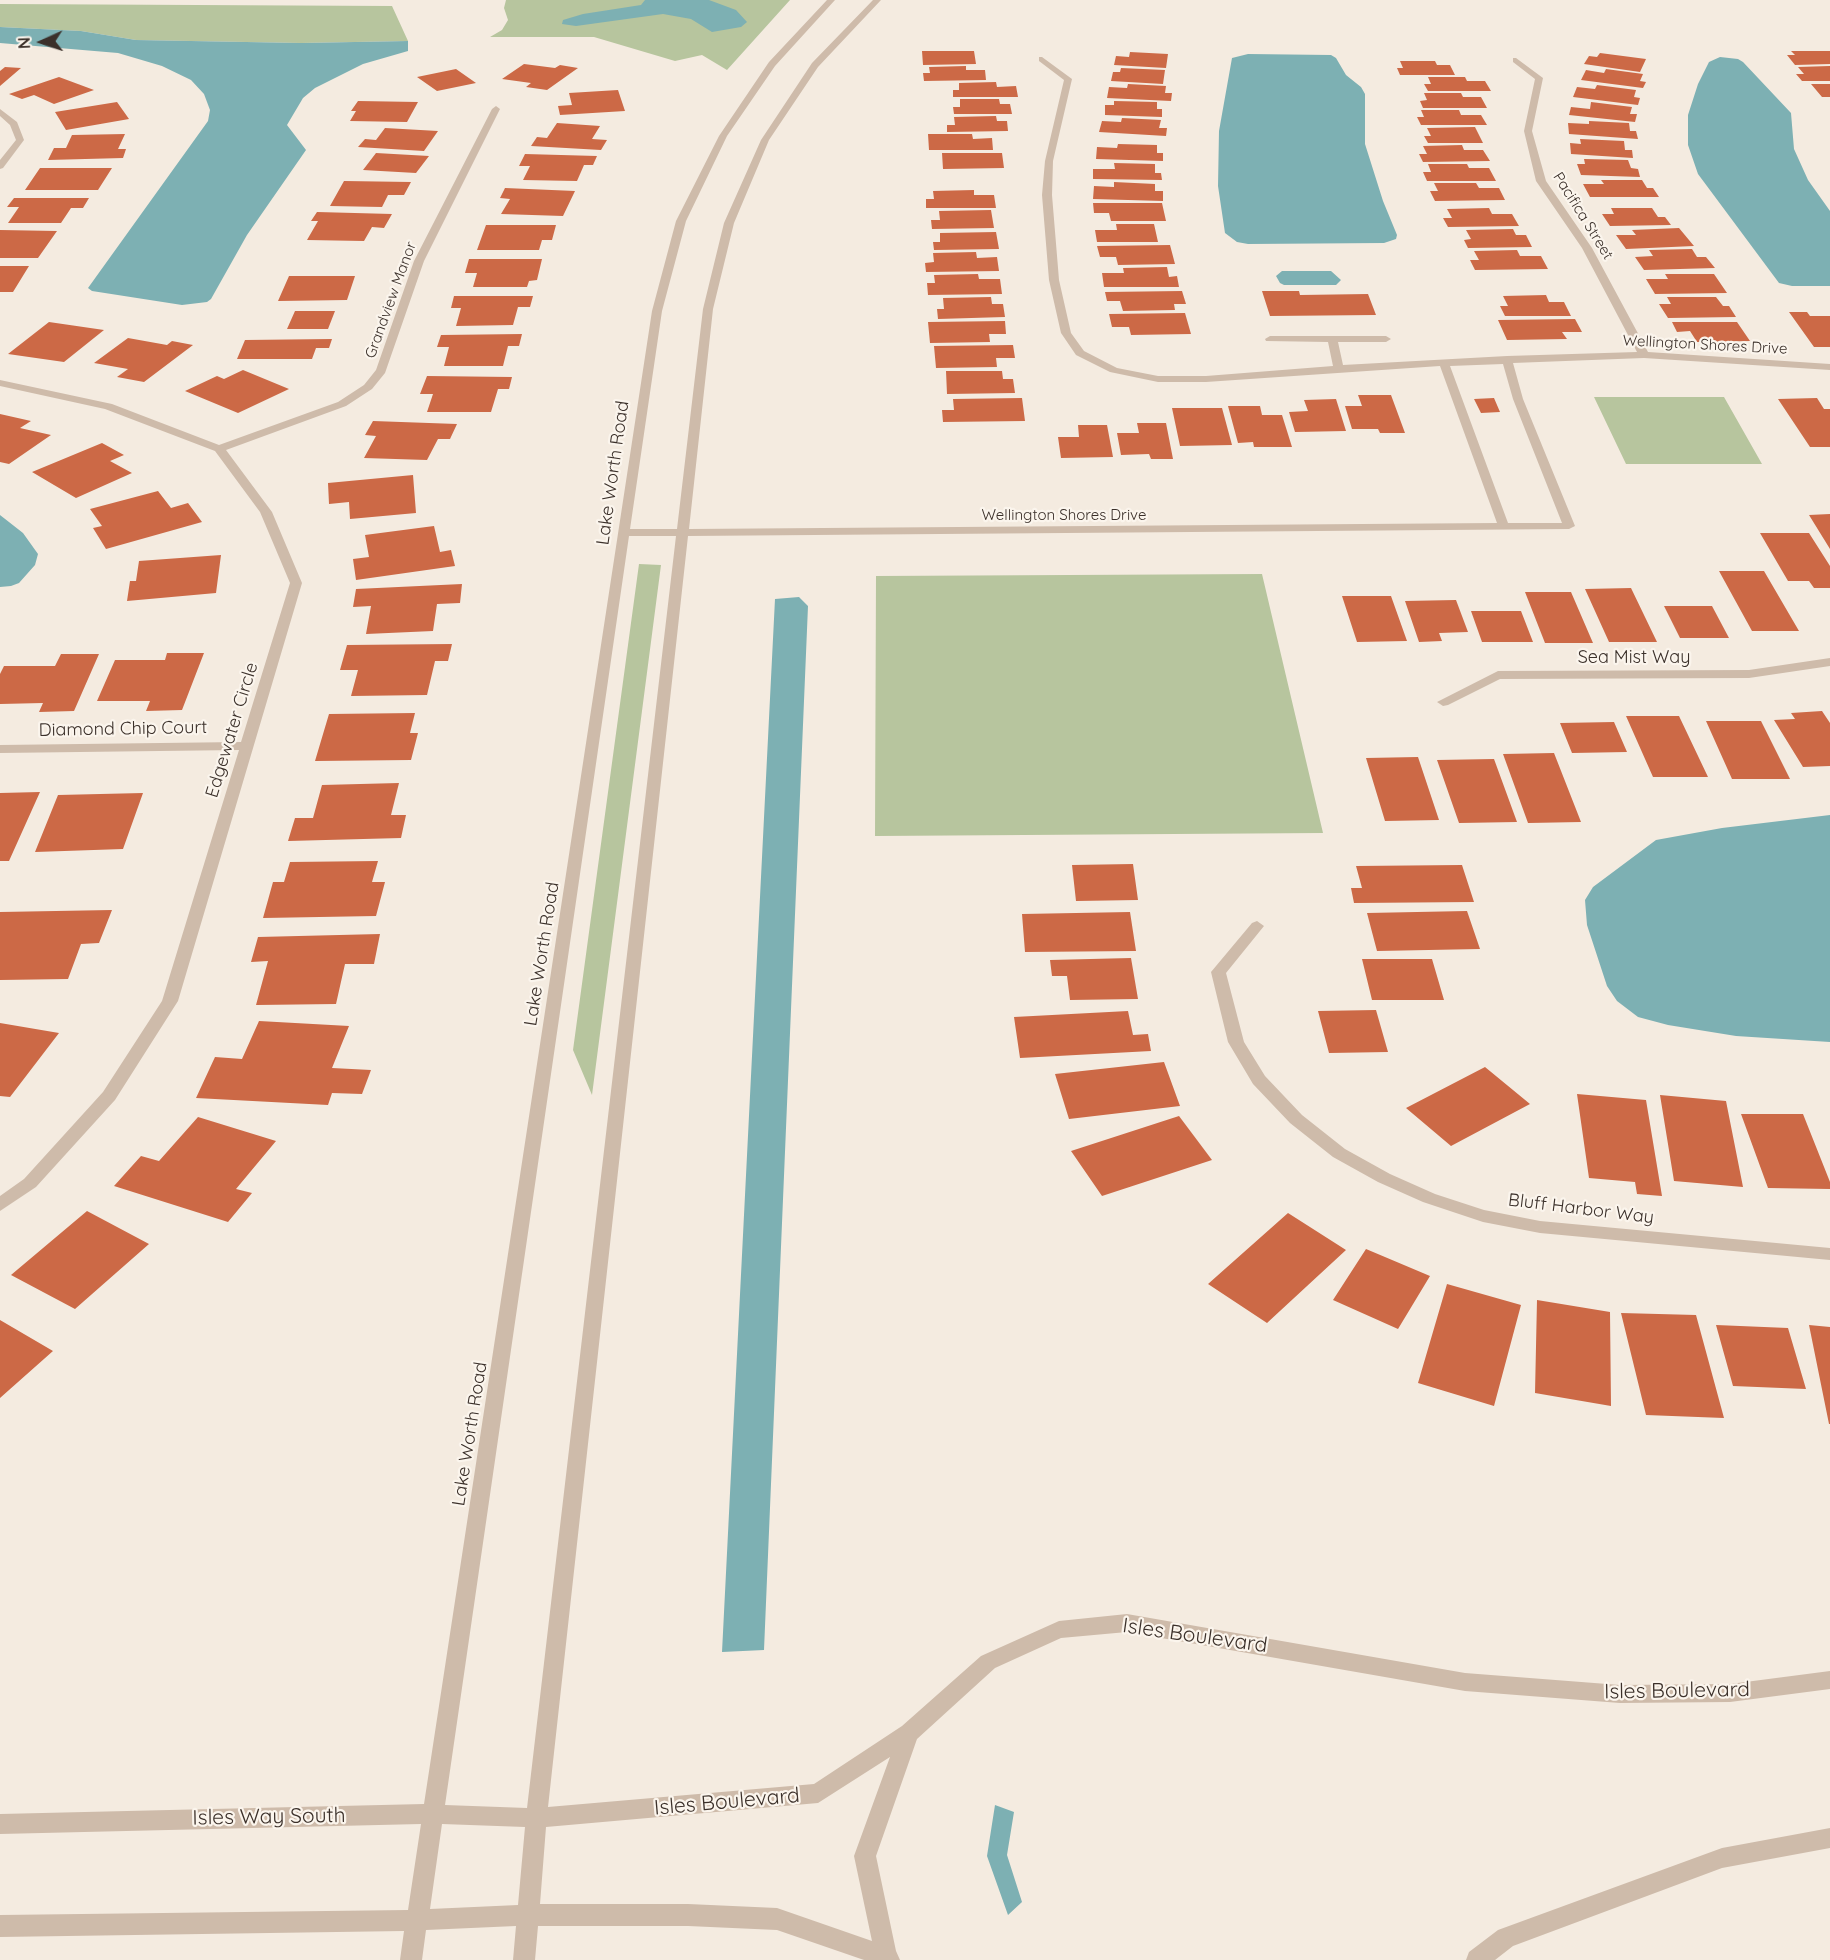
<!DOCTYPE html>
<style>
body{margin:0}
#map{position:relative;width:1830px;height:1960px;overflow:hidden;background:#f4ebe0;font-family:Quicksand,sans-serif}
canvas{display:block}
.north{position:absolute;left:12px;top:12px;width:60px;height:60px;-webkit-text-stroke:4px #fbf5ed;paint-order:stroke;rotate:267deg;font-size:16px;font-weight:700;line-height:24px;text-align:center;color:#3b302a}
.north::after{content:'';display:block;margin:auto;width:21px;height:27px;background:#3b302a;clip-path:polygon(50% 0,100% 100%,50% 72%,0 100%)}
</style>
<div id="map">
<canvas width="1830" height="1960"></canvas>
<div class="north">N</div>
</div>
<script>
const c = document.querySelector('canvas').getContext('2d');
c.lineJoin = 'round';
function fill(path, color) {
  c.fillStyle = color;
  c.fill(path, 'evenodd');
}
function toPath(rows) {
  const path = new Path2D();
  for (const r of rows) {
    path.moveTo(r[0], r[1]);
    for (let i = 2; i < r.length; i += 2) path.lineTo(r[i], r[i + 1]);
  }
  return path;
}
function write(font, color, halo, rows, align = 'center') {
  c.font = font + ' Quicksand,sans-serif';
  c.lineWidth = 4.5;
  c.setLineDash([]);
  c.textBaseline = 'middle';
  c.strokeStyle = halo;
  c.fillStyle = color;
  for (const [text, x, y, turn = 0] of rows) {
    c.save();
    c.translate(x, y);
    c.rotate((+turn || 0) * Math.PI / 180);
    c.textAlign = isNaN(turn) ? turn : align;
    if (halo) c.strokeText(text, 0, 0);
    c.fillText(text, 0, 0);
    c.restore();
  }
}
fill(toPath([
 [506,0,790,0,727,70,702,55,675,61,594,37,490,37,502,30,508,20,504,8],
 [0,4,392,6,408,41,301,43,136,40,81,31,0,27],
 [1594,397,1724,397,1762,464,1626,464],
 [639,564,661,565,592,1095,573,1050],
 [1262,574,1323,833,875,836,876,576]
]), '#b7c59e');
fill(toPath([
 [645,0,709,0,736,10,747,22,741,27,712,32,691,19,663,14,576,26,562,24,563,20,583,14,641,5],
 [0,27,81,31,136,40,301,43,408,41,408,51,363,64,315,88,303,98,287,125,306,150,247,235,211,299,207,302,182,305,92,291,88,288,208,121,210,110,204,94,191,80,162,66,118,53,0,43],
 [1248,54,1331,55,1336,58,1346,75,1361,87,1365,94,1365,144,1383,201,1397,235,1396,239,1384,243,1248,244,1237,242,1225,233,1218,186,1219,131,1232,58],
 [1720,57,1738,59,1743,62,1791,113,1794,149,1808,180,1830,211,1830,286,1792,286,1779,283,1698,174,1688,145,1688,115,1698,84,1709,62],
 [1282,271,1331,271,1341,280,1336,285,1284,285,1280,283,1276,276],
 [0,515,23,533,38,554,35,565,19,583,11,586,0,587],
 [799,597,808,606,764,1650,722,1652,775,599],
 [1830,815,1830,1042,1736,1036,1668,1025,1638,1017,1617,1001,1607,986,1587,925,1585,900,1593,887,1656,840,1722,828],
 [995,1805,1014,1812,1007,1855,1022,1902,1008,1915,987,1856]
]), '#7db0b3');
fill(toPath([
 [922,51,974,51,976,64,923,65],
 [1791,51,1830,51,1830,64,1795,65,1787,55,1795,55],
 [1130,52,1168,54,1166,68,1114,65,1116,56,1129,57],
 [1600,53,1646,59,1640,72,1584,64,1589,56,1597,57],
 [1400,61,1435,61,1437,65,1450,65,1455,75,1400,75,1397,68,1403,68],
 [524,64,555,68,560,65,578,68,547,90,526,87,531,83,502,79],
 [966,66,966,70,985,70,986,80,924,81,923,73,930,73,929,67],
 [1830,66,1830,81,1802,81,1796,74,1804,74,1798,67],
 [5,67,21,68,0,86,0,71],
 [1121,68,1165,70,1163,84,1111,81,1113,72,1120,72],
 [456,69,476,83,437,91,417,77],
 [1606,69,1643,74,1640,81,1646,82,1643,88,1581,80,1586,70,1604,73],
 [59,77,94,90,54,104,34,95,22,99,9,94],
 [1428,77,1465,77,1467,81,1485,81,1491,91,1428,91,1424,84,1431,84],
 [996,82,997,87,1016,86,1018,97,953,97,953,90,959,90,959,83],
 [1128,84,1166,86,1165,93,1172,93,1171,101,1107,98,1109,87,1127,88],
 [1811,84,1830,84,1830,97,1822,97],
 [1597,85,1636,90,1634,97,1640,98,1638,105,1573,97,1577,87,1595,89],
 [618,90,625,111,560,115,558,106,572,105,569,93],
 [1424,93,1461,93,1463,97,1481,97,1487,108,1423,108,1420,101,1427,100],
 [960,99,999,99,1000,104,1010,104,1012,114,954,114,953,107,960,107],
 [358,101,418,102,407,122,350,121,356,111,351,111],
 [1114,101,1157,102,1157,109,1162,109,1162,117,1105,115,1105,105,1114,105],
 [117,102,129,119,66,130,55,112],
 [1591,102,1632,107,1630,114,1637,114,1635,122,1569,115,1571,107,1590,109],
 [1421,110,1459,110,1461,115,1481,115,1487,125,1421,125,1417,117,1424,117],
 [996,116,997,121,1007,121,1008,131,947,132,947,125,955,125,954,117],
 [1122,118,1161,120,1159,128,1167,128,1166,136,1099,132,1102,121,1121,122],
 [1589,121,1629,123,1630,131,1636,131,1638,139,1569,134,1568,123,1589,124],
 [557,123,600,126,592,139,607,140,601,150,531,146,537,137,547,138],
 [1475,127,1483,143,1428,143,1424,136,1431,136,1427,128],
 [385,128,438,131,424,151,358,147,365,139,376,140],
 [125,134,118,149,126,149,123,158,48,160,54,148,66,148,72,135],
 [928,134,972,134,973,139,992,138,993,150,929,150],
 [1580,139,1624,141,1625,150,1632,150,1633,158,1571,154,1570,143,1581,144],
 [1118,144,1157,145,1157,153,1163,153,1163,161,1096,159,1097,147,1117,148],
 [1462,145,1464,150,1483,150,1490,161,1423,162,1419,154,1427,154,1423,146],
 [376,153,429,156,416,173,363,170],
 [942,153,1002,153,1004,168,943,169],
 [525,154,597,156,593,165,584,165,577,181,523,180,530,166,519,166],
 [1584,159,1628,160,1631,168,1638,169,1640,177,1581,175,1577,164,1585,164],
 [1114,163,1155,164,1155,173,1161,173,1162,180,1093,179,1093,169,1115,169],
 [1428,164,1467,164,1469,168,1489,168,1496,181,1427,181,1423,172,1431,172],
 [40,168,112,168,98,190,25,190],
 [1601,180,1642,180,1647,188,1653,188,1659,197,1590,197,1583,184,1604,184],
 [344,181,411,182,404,195,388,195,382,207,330,206],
 [1114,182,1155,184,1155,191,1163,191,1163,201,1093,199,1094,186,1114,187],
 [1434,183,1476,183,1479,188,1499,188,1505,200,1435,201,1430,191,1438,191],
 [505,188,575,191,563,216,501,214,510,199,500,198],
 [974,190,974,195,994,195,996,208,926,208,926,199,934,199,933,191],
 [14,198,89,198,83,208,71,208,61,223,8,223,19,207,7,207],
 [1093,203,1162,203,1166,221,1111,221,1109,213,1094,213],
 [1489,208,1492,214,1512,214,1519,226,1448,227,1443,218,1452,218,1447,209],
 [1611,208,1652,208,1658,217,1665,217,1671,225,1610,226,1602,214,1614,214],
 [991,210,994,228,932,229,931,220,940,220,939,211],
 [317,212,392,214,384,228,372,227,364,241,307,240,318,221,311,221],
 [1116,224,1154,224,1158,242,1097,242,1095,230,1117,230],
 [486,225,556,225,552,240,542,240,539,250,477,250],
 [1679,228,1694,246,1626,249,1616,235,1636,235,1632,230],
 [1513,229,1516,235,1526,235,1532,247,1468,248,1464,240,1471,239,1466,230],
 [0,230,57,231,38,258,0,258],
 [996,232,999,249,934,250,933,242,940,242,940,233],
 [1170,245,1175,264,1118,265,1116,257,1100,257,1097,246],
 [1692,249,1697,257,1706,257,1715,268,1644,270,1635,257,1653,256,1649,250],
 [1517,250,1520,256,1541,256,1548,269,1475,270,1470,260,1479,260,1474,251],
 [976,252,977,258,997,257,999,271,926,272,925,263,934,262,933,253],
 [469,259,542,259,537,280,529,281,527,287,473,287,477,273,465,273],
 [0,266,29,266,13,292,0,292],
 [1167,267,1169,277,1177,276,1179,287,1104,287,1102,273,1124,273,1123,268],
 [978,274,979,279,1000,279,1002,294,928,295,927,283,935,283,934,275],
 [1665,274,1714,274,1727,293,1655,294,1646,279,1668,279],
 [289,276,355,276,347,300,278,301],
 [1182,291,1186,304,1174,304,1175,310,1123,311,1120,301,1107,301,1105,292],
 [1262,291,1299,291,1300,295,1368,294,1376,315,1270,316],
 [1546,295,1549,302,1564,302,1571,316,1505,316,1500,306,1508,306,1503,296],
 [454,296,533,296,530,307,518,307,513,325,456,326,461,308,451,308],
 [991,297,992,304,1003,304,1005,317,938,319,937,309,944,309,943,298],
 [1667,297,1716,297,1723,306,1729,306,1736,317,1668,318,1659,304,1671,304],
 [295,311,335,311,328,329,287,329],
 [1789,312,1807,312,1810,316,1830,316,1830,347,1814,347],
 [1185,313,1191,334,1131,335,1129,327,1112,327,1109,314],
 [1575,319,1582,332,1562,332,1567,339,1507,340,1498,320],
 [1005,321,1006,334,989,334,990,342,930,343,928,322],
 [49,322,104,330,64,362,8,354],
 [1672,322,1737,322,1750,341,1697,342,1690,331,1677,332],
 [522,334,519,346,508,346,503,366,444,366,449,347,437,347,441,335],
 [128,338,167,345,172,341,193,345,144,382,117,377,128,369,94,363],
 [332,339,329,348,316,348,312,359,237,359,245,340],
 [1013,345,1015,358,996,358,997,367,936,368,934,346],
 [243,370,289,389,238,413,185,391,217,376,224,379],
 [946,371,1002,371,1003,379,1013,379,1015,393,947,394],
 [427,376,512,377,509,389,498,389,491,412,427,412,433,394,420,394],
 [1358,395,1391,395,1405,433,1380,433,1378,429,1352,429,1345,406,1362,406],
 [1022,398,1025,421,943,422,942,410,954,410,953,399],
 [1494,398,1500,412,1481,413,1474,399],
 [1817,398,1824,409,1830,409,1830,447,1810,447,1778,399],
 [1336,399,1346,431,1295,432,1289,412,1308,411,1304,400],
 [1228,406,1260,406,1262,415,1282,415,1292,447,1254,447,1253,442,1238,443],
 [1172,408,1222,408,1232,445,1180,446],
 [0,414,31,421,20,428,51,435,9,464,0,462],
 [373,421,457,424,450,439,438,439,427,460,364,458,376,436,365,435],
 [1137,423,1166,423,1173,459,1151,459,1149,454,1121,455,1117,433,1139,433],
 [1078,425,1107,425,1113,457,1061,458,1058,437,1079,437],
 [102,443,124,455,110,461,132,473,76,498,32,472],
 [413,475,416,513,350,519,349,502,329,504,328,483],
 [158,491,171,508,188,503,202,522,106,549,93,528,102,526,90,509],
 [1830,514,1830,549,1809,515],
 [434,526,440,552,451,550,455,566,356,580,353,559,369,557,365,535],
 [1760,533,1809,533,1830,566,1830,588,1814,588,1809,581,1788,581],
 [221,555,216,593,127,601,130,581,136,581,139,561],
 [1719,571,1764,571,1799,631,1752,631],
 [462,584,460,603,437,604,433,631,366,634,371,606,353,607,356,589],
 [1631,588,1657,642,1609,642,1585,589],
 [1525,592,1571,592,1593,643,1545,643],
 [1342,596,1391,596,1407,641,1357,642],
 [1456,600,1468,632,1439,633,1442,641,1419,642,1405,601],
 [1664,606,1712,606,1729,638,1680,638],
 [1471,611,1521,611,1533,642,1482,642],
 [452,644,448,661,435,661,427,695,351,696,358,670,340,670,347,645],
 [167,653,204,653,182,710,146,711,150,701,97,701,115,660,165,660],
 [61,654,99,654,74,711,39,712,43,703,0,704,0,674,4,666,55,666],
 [1822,711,1830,723,1830,766,1803,767,1774,720,1795,719,1791,713],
 [415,713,410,733,418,733,411,760,315,761,329,714],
 [1626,716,1679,716,1708,777,1653,777],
 [1706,721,1761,721,1790,779,1732,779],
 [1614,722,1627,752,1572,753,1560,723],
 [1554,753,1581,822,1528,823,1503,754],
 [1418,757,1439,820,1385,821,1366,758],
 [1494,759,1517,822,1459,823,1437,760],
 [399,783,391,815,406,815,401,838,288,841,295,818,313,818,322,785],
 [40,792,9,861,0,861,0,793],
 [143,793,123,849,35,852,58,795],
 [378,861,372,882,385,882,376,916,263,918,273,882,284,882,290,862],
 [1133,864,1138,900,1076,901,1072,865],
 [1462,865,1474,902,1354,903,1351,888,1362,888,1356,866],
 [112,910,99,943,81,944,68,979,0,980,0,912],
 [1467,911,1480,949,1377,951,1367,913],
 [1130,912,1136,951,1025,952,1022,914],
 [380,934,374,964,345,964,336,1004,256,1005,268,961,251,962,258,937],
 [1131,958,1138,999,1070,1000,1067,976,1052,976,1050,960],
 [1362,959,1432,959,1444,1000,1372,1000],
 [1376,1010,1388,1052,1329,1053,1318,1011],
 [1128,1011,1133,1035,1148,1034,1151,1051,1020,1058,1014,1017],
 [259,1021,349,1026,332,1068,371,1070,362,1094,332,1093,328,1105,196,1098,215,1057,242,1059],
 [0,1023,59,1033,10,1097,0,1096],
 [1164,1062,1180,1106,1069,1119,1055,1074],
 [1485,1067,1530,1104,1451,1146,1406,1108],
 [1577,1094,1646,1100,1662,1196,1637,1194,1635,1182,1589,1178],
 [1660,1095,1726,1101,1743,1187,1674,1181],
 [1741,1114,1803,1114,1830,1182,1830,1189,1768,1188],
 [1179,1116,1212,1160,1102,1196,1071,1151],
 [198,1117,276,1141,236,1189,252,1193,228,1222,114,1186,141,1156,159,1161],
 [87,1211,149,1244,75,1309,11,1275],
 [1288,1213,1346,1250,1267,1323,1208,1284],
 [1366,1249,1430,1276,1398,1329,1333,1300],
 [1447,1284,1521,1305,1494,1406,1418,1383],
 [1537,1300,1610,1312,1611,1406,1535,1393],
 [1621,1313,1696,1315,1724,1418,1646,1415],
 [0,1320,53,1351,0,1398],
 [1716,1325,1788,1328,1806,1389,1733,1386],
 [1809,1325,1830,1327,1830,1424,1829,1424]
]), '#cc6946');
fill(toPath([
 [827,0,835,0,775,66,727,136,686,221,662,311,630,529,677,529,703,309,724,223,761,140,812,63,873,0,881,0,818,67,769,140,734,223,713,309,689,529,1497,523,1440,366,1206,382,1158,382,1110,372,1076,355,1061,333,1049,280,1042,195,1045,161,1064,80,1039,61,1039,57,1042,57,1072,79,1053,161,1052,195,1059,280,1071,333,1084,351,1117,368,1158,376,1206,376,1333,366,1328,342,1266,341,1265,339,1270,336,1386,336,1391,339,1386,342,1338,342,1343,365,1507,356,1637,352,1582,248,1536,181,1524,131,1535,79,1513,62,1513,58,1516,58,1543,78,1532,131,1546,181,1592,248,1648,352,1830,364,1830,370,1644,358,1513,363,1523,399,1575,526,1569,529,688,536,548,1807,814,1784,902,1726,981,1656,1059,1621,1127,1614,1465,1673,1620,1685,1730,1684,1830,1671,1830,1689,1730,1702,1620,1703,1465,1691,1127,1632,1061,1638,995,1668,917,1739,876,1856,896,1951,900,1960,864,1960,777,1930,688,1926,538,1926,535,1960,513,1960,516,1926,426,1930,422,1960,400,1960,404,1931,0,1937,0,1915,408,1910,421,1824,0,1834,0,1814,424,1804,652,311,676,221,719,136,769,62,827,0],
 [1503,364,1513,399,1562,523,1508,523,1450,366,1503,364],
 [629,536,676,536,527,1808,445,1805,629,536],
 [890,1757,854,1856,872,1941,777,1908,688,1904,540,1904,546,1827,818,1803,890,1757],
 [442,1824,525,1827,518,1905,430,1909,442,1824],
 [496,106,500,109,424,261,385,373,372,389,346,406,226,450,272,512,302,583,178,1001,115,1100,36,1187,0,1211,0,1196,24,1179,103,1092,162,1001,239,750,0,753,0,745,241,742,290,583,260,512,215,451,105,409,0,386,0,380,112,404,219,445,338,402,364,385,376,370,414,261,492,109,496,106],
 [0,109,17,122,24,140,3,168,0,169,0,160,16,140,10,125,0,116,0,109],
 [1830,658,1830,666,1749,678,1500,679,1448,705,1443,706,1437,702,1498,671,1749,670,1830,658],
 [1257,921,1264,926,1226,973,1244,1042,1265,1076,1302,1115,1345,1149,1390,1174,1435,1194,1484,1210,1540,1221,1830,1248,1830,1260,1540,1233,1483,1222,1423,1202,1378,1182,1333,1157,1290,1123,1253,1084,1228,1042,1211,972,1252,923,1257,921],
 [1830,1828,1830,1848,1722,1868,1513,1946,1495,1960,1466,1960,1469,1952,1498,1930,1722,1848,1830,1828]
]), '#cebbaa');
write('15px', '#3b302a', '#fbf5ed', [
 ["Pacifica Street",1583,216,58],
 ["Grandview Manor",391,300,-70],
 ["Wellington Shores Drive",1705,345,3],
 ["Wellington Shores Drive",1064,515]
]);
write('18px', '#3b302a', '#fbf5ed', [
 ["Lake Worth Road",613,473,-82],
 ["Sea Mist Way",1634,658],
 ["Diamond Chip Court",123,729,-1],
 ["Edgewater Circle",232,730,-73],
 ["Lake Worth Road",542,954,-81],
 ["Bluff Harbor Way",1581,1209,7],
 ["Lake Worth Road",470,1434,-81]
]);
write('21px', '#3b302a', '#fbf5ed', [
 ["Isles Boulevard",1195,1636,8],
 ["Isles Boulevard",1677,1691,-1],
 ["Isles Boulevard",727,1802,-5],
 ["Isles Way South",269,1817,-1]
]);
</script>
